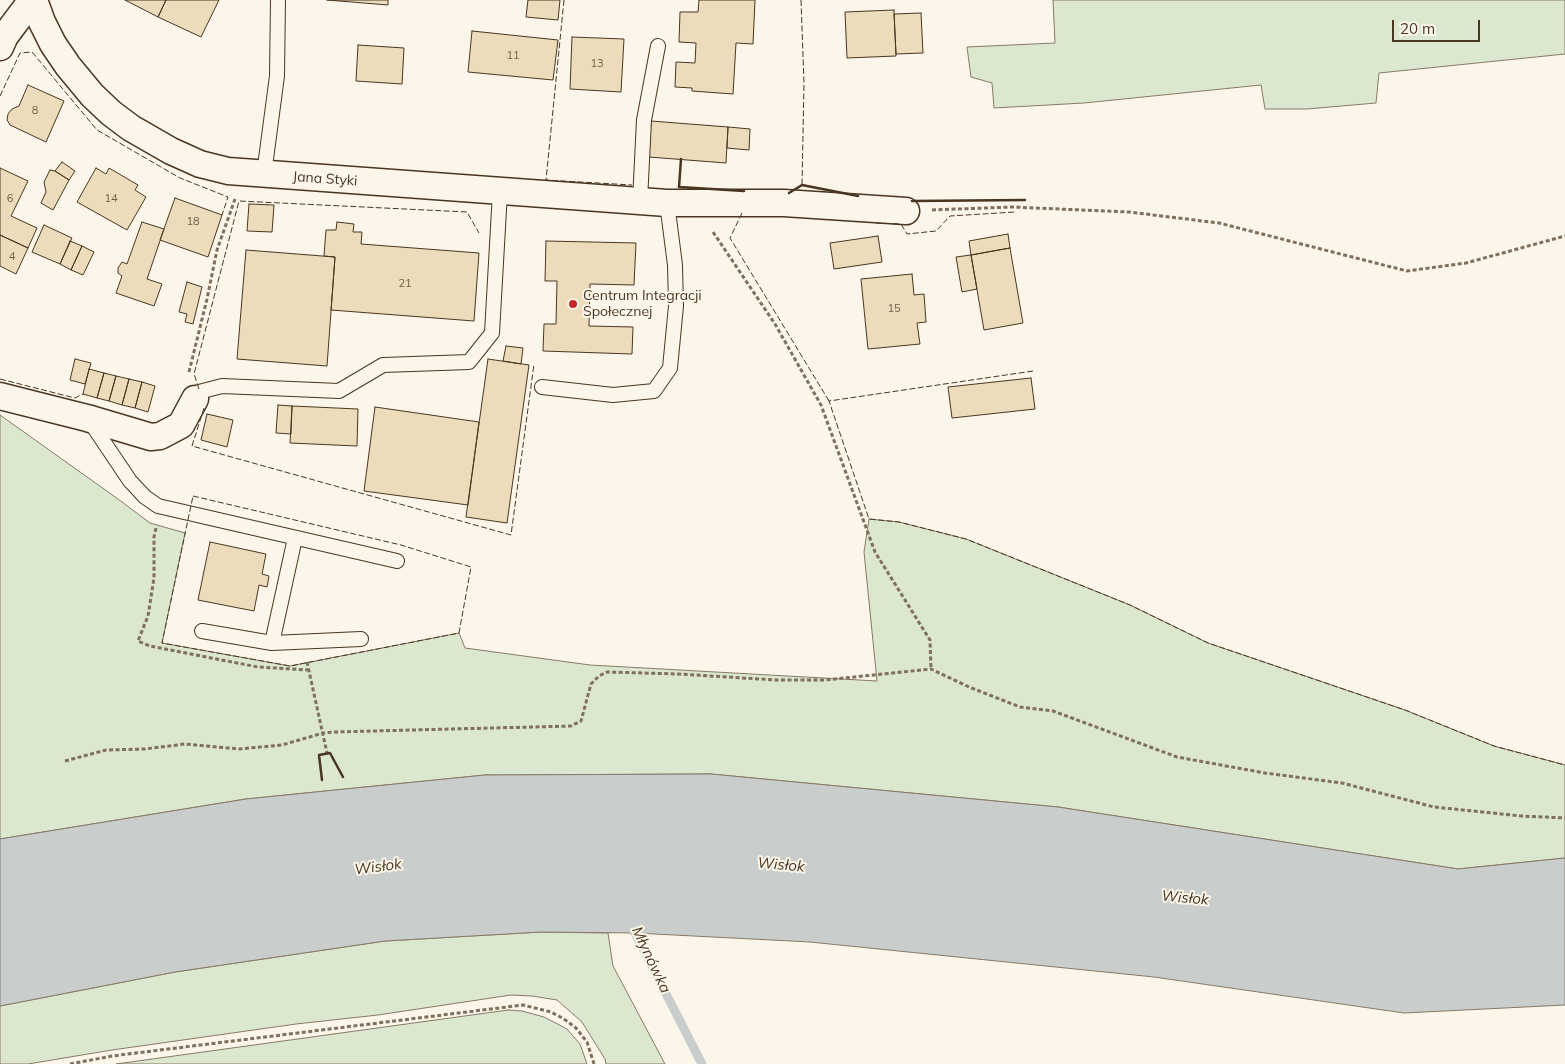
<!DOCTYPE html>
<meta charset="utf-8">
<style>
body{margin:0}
#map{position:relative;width:1565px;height:1064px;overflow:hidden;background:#fbf6e9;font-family:Mulish,sans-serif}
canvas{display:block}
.scale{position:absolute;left:1392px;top:20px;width:88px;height:22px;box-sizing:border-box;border:2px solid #4a3520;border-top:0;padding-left:6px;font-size:15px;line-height:18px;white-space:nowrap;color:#4a3520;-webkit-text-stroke:4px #fbf6e9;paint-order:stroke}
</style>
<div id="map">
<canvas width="1565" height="1064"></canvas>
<div class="scale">20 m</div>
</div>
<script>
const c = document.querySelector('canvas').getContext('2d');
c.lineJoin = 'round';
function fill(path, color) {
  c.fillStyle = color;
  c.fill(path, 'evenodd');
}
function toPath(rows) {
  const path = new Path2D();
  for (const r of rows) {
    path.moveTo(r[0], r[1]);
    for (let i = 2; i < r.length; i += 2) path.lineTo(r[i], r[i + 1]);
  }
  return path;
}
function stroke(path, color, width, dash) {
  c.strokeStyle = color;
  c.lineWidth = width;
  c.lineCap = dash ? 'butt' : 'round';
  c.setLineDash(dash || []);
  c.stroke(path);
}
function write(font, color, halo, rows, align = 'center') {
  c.font = font + ' Mulish,sans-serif';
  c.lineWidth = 4;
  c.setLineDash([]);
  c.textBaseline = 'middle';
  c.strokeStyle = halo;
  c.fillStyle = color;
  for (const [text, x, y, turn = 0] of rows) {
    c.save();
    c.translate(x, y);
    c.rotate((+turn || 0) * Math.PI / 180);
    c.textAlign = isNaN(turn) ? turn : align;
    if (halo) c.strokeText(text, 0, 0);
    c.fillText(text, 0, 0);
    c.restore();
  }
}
const green = toPath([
 [1053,0,1565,0,1565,54,1379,73,1376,103,1307,109,1265,109,1261,85,1084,103,994,108,992,83,971,77,967,47,1055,43,1053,0],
 [0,415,118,499,150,523,185,533,162,643,290,666,459,633,465,648,590,665,877,681,864,552,869,519,899,522,966,539,1130,605,1208,643,1405,710,1494,746,1565,765,1565,858,1458,869,1058,807,711,774,485,775,246,799,0,839,0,415],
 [541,932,608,933,613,966,665,1064,606,1064,605,1059,582,1022,557,1000,532,996,511,995,378,1015,296,1024,112,1050,28,1064,0,1064,0,1006,175,972,385,941,541,932],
 [508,1010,522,1011,544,1017,567,1029,580,1044,587,1064,116,1064,508,1010]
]);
fill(green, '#dce7d0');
stroke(green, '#887966', 1);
const water = toPath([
 [711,774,1058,807,1458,869,1565,858,1565,1005,1404,1013,1154,977,810,942,635,933,541,932,385,941,175,972,0,1006,0,839,246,799,485,775,711,774]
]);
fill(water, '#c9cecd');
stroke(water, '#887966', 1);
stroke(toPath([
 [633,923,635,933,702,1064]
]), '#c9cecd', 9);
const building = toPath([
 [125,0,166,0,158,17,125,0],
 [166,0,219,0,201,37,158,17,166,0],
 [327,0,388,0,388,5,327,0],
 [528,0,560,0,558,20,526,17,528,0],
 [699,0,755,0,753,44,736,43,733,94,692,91,692,88,675,87,676,62,695,63,696,43,679,42,680,12,698,12,699,0],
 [894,10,896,56,847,58,845,12,894,10],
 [921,13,923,53,896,54,894,14,921,13],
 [472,31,558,40,553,80,468,72,472,31],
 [572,37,624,39,621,92,570,89,572,37],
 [358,45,404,48,402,84,356,81,358,45],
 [28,85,64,101,46,142,10,125,7,120,8,114,12,109,19,106,28,85],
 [651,121,728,127,726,163,649,157,651,121],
 [728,127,750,129,749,150,727,148,728,127],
 [62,162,75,171,69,180,55,171,62,162],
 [0,168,28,181,11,216,37,228,28,248,0,235,0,168],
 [96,168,106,174,109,168,138,185,135,190,146,197,127,230,77,202,96,168],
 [50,170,55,171,69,180,53,210,41,203,46,192,44,182,50,170],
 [175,198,222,215,208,257,160,240,175,198],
 [249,204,274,205,272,232,247,231,249,204],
 [142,222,164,229,147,279,162,284,154,306,116,293,122,276,118,273,118,268,122,262,127,264,142,222],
 [337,222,354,224,353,232,362,232,361,244,479,253,474,321,331,310,335,257,324,256,326,230,336,230,337,222],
 [44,225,72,238,60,264,32,252,44,225],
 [1008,234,1010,248,971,255,969,241,1008,234],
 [0,235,28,248,16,274,0,266,0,235],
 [878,236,882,262,834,269,830,243,878,236],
 [70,241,82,246,71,270,60,264,70,241],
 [546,241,636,243,634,285,590,284,589,326,633,327,632,354,543,351,544,324,556,324,557,281,545,281,546,241],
 [82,246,94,252,83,275,71,270,82,246],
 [1010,248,1023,323,984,330,971,255,1010,248],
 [246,250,335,257,327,366,237,359,246,250],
 [971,255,977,289,962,292,956,257,971,255],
 [912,274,914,295,924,294,926,322,917,323,920,344,868,349,861,279,912,274],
 [187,282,202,287,193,324,185,322,187,314,179,312,187,282],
 [506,346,523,348,521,364,503,361,506,346],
 [75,359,91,363,85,384,70,380,75,359],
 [488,359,529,365,507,523,466,517,488,359],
 [89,369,104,373,97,398,83,394,89,369],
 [104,373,116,376,109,401,97,398,104,373],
 [116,376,129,379,122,405,109,401,116,376],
 [1031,378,1035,409,952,418,948,387,1031,378],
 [129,379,142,382,135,408,122,405,129,379],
 [142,382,155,386,148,412,135,408,142,382],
 [278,405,292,406,291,434,276,433,278,405],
 [292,406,358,409,357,446,290,443,292,406],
 [375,407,479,422,468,505,364,491,375,407],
 [207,414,233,420,227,447,201,440,207,414],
 [210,542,266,554,262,574,269,576,267,587,259,585,254,611,198,600,210,542]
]);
fill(building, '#ecdcbc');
stroke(building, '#4a3520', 1);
const service = toPath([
 [264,174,277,76,278,0],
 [640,201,644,120,658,46],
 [542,387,613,395,654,391,670,368,676,306,675,265,667,203],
 [195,399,199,392,222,386,339,391,383,365,469,362,492,333,500,192],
 [89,420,130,481,145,497,158,506,397,561],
 [202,631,272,643,361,639],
 [272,643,295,538]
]);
const minor = toPath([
 [34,0,42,22,53,44,68,66,92,95,111,113,131,128,171,151,200,164,228,171,667,203,784,203,906,211],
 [0,47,5,36,32,0],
 [0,396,87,418,151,437,160,436,181,425,195,399]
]);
stroke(service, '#4a3520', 16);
stroke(minor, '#4a3520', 29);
stroke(toPath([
 [932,210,1012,207,1129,212,1219,223,1407,271,1466,263,1565,236],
 [713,232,775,324,821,405,875,552,930,640,931,669],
 [189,372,207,299,217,250,235,199],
 [156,528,154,537,154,578,148,616,138,641,150,646,258,667,309,670],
 [307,662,327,753],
 [65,761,106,750,145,749,185,744,239,749,282,745,323,733,334,732,571,726,581,721,591,684,599,676,607,672,679,674,776,680,825,680,931,669,969,687,1020,707,1053,711,1177,757,1265,773,1342,783,1434,807,1521,816,1565,818],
 [70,1064,112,1056,523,1005,551,1012,564,1019,576,1028,587,1042,594,1064]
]), '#7f6f5c', 3, [4, 2.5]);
stroke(service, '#fbf6e9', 14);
stroke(minor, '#fbf6e9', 26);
stroke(toPath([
 [564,0,546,180,632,185],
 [801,0,804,83,802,185],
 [0,96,20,53,32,52,97,130,180,178,228,197,222,215],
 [742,213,730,238,829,401],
 [876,223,901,224,907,234,936,231,950,216,1015,212],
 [1033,371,829,401,869,519,899,522,966,539,1130,605,1208,643,1405,710,1494,746,1565,765],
 [0,379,75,398,83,394],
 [199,389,194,374,239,201,467,212,479,233],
 [204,408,192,446,511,535,534,364],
 [193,496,401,545,471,567,459,633,290,666,162,643,193,496]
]), '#4a3520', 1, [6, 2.5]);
stroke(toPath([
 [681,159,679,187,744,191],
 [789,193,802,185,858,196],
 [912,201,1025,200],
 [322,780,319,755,330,753,343,777]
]), '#4a3520', 2.5);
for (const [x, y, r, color] of [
 [573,304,5,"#c62828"]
]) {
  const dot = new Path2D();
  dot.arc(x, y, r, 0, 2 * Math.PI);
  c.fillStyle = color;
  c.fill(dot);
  stroke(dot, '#fbf6e9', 2);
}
write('11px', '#725f47', null, [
 ["11",513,56],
 ["13",597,64],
 ["8",35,111],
 ["6",10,199],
 ["14",111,199],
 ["18",193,222],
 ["4",12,257],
 ["21",405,284],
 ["15",894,309]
]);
write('14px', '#4a3520', '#fbf6e9', [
 ["Jana Styki",325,179,4]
]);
write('14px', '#4a3520', '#fbf6e9', [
 ["Centrum Integracji",583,296],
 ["Społecznej",583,312]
], 'left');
write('italic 15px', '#4a3520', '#fbf6e9', [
 ["Wisłok",781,865,5],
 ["Wisłok",378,867,-7],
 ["Wisłok",1185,898,5],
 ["Młynówka",651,960,65]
]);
</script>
